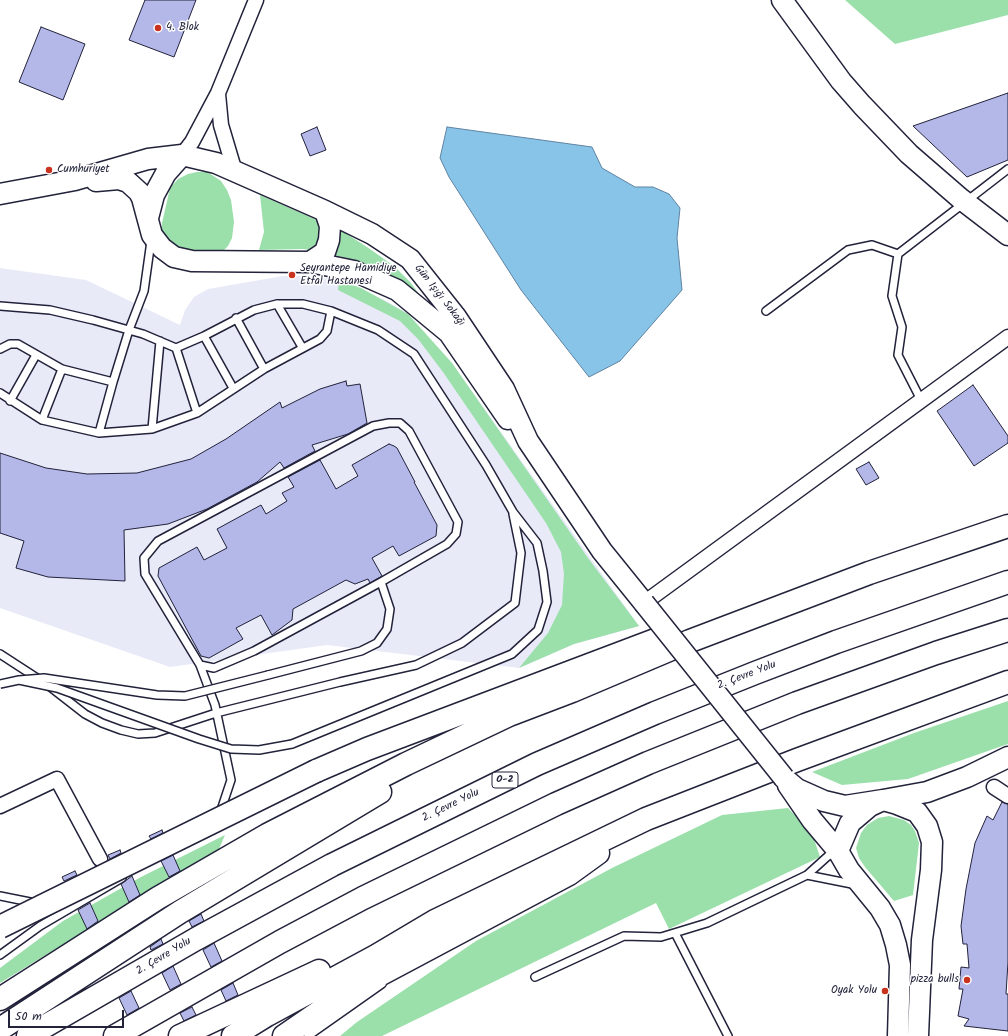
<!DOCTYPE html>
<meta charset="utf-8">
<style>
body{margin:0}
#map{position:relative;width:1008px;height:1036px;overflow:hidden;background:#fff;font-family:Kalam,sans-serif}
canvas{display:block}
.scale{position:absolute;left:8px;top:1010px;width:116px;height:18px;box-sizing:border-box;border:2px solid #22223b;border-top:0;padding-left:5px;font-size:12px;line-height:14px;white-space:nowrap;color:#22223b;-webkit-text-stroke:3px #fff;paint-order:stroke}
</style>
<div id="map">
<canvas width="1008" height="1036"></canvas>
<div class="scale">50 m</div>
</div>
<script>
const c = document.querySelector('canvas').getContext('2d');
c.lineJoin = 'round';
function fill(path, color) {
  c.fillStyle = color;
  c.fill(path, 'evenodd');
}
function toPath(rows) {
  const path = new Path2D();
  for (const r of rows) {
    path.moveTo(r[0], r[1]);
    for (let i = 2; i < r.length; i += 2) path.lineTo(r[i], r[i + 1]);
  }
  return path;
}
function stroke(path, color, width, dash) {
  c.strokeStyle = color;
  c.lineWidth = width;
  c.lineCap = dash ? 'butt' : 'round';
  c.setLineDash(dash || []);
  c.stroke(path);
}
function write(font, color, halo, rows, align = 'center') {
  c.font = font + ' Kalam,sans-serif';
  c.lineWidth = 3;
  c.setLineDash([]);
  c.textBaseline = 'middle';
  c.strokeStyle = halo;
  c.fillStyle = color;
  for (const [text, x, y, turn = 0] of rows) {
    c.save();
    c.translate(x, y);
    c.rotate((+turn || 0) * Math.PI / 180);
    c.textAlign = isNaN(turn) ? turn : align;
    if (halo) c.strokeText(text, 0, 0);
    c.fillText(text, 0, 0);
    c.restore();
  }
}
fill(toPath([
 [0,268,86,280,180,325,185,310,194,297,208,289,283,276,310,276,339,280,385,300,408,314,452,363,639,626,574,644,519,668,327,645,170,667,0,608]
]), '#e8eaf8');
fill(toPath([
 [845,0,1008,0,1008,15,895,44],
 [197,172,207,172,212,175,221,181,227,190,231,200,234,222,232,238,228,246,219,255,184,259,162,233,162,223,170,188,178,179,188,174],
 [260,195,342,231,367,247,394,266,411,283,421,297,379,271,347,258,304,249,259,250,264,232],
 [339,280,361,288,408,314,452,363,588,558,639,626,574,644,519,668,548,633,562,605,564,574,561,552,546,523,443,372,418,339,400,321,338,290],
 [1008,701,1008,744,1005,745,908,779,842,785,812,772,914,733],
 [788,808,812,833,820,857,669,929,656,903,382,1036,340,1036,357,1022,476,941,612,868,722,815],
 [889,816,904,820,911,825,915,831,919,843,913,895,894,901,865,867,859,858,856,848,861,833,867,825,878,818],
 [225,835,219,849,0,983,0,968,63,921,141,877]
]), '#9bdfab');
const water = toPath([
 [447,127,592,147,602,168,635,187,653,187,669,194,680,208,677,238,682,290,620,361,589,377,521,290,449,177,440,158,447,127]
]);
fill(water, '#87c4e7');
stroke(water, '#5f83a2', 1);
const building = toPath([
 [145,0,196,0,174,57,129,40,145,0],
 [41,27,85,44,63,100,19,82,41,27],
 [1008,93,1008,160,967,177,913,126,1008,93],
 [317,127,326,150,310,156,301,134,317,127],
 [346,381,347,386,360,384,367,423,348,434,312,445,315,451,284,468,280,462,257,482,207,509,168,524,124,530,125,581,48,577,16,568,24,541,0,533,0,453,46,468,87,474,137,473,191,459,226,439,280,402,282,408,320,389,346,381],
 [973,385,1008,436,1008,443,974,466,937,411,973,385],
 [389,444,394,446,397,448,415,482,414,482,437,525,436,536,399,556,393,546,372,558,382,576,370,583,368,579,355,584,346,580,293,609,292,620,272,635,261,615,236,628,243,639,209,658,201,656,158,576,159,568,197,547,204,560,227,548,217,529,261,505,266,514,287,501,282,493,294,487,288,477,320,460,336,489,358,476,352,465,389,444],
 [869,462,879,478,866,485,856,469,869,462],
 [1002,802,1008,804,1008,962,1006,994,1008,994,1008,1031,964,1026,969,1019,958,1016,963,989,959,989,961,967,969,968,967,944,963,944,961,926,966,889,975,843,987,816,993,820,1002,802],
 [162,830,163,833,151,839,149,836,162,830],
 [120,850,121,853,110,859,108,855,120,850],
 [173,855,180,871,169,877,161,861,173,855],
 [75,871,77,875,64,881,62,877,75,871],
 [132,876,140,895,129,902,121,884,132,876],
 [90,903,98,921,87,929,78,910,90,903],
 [201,914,204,921,192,927,189,921,201,914],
 [161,939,163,944,151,950,150,947,161,939],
 [214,943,222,961,211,967,203,950,214,943],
 [173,966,181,984,170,990,162,973,173,966],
 [233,983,238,995,226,1001,221,990,233,983],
 [131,991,139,1008,127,1015,119,998,131,991],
 [192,1007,196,1015,184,1021,180,1013,192,1007]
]);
fill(building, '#b4b8e9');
stroke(building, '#22223b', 1);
const lane = toPath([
 [277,304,302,347],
 [0,306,50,310,93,320,143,334,176,348,204,336,254,310,277,304,303,304,331,311,378,330,414,354,486,465,513,512,537,543,543,571,547,602,538,630,512,654,292,744],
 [766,311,848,250,872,245,898,254],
 [236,318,264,369],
 [204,336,233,388],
 [176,348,197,413],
 [0,349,10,344,18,344,62,369,113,382,99,433],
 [113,382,129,330,144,291,151,241],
 [0,393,42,420,99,433,152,429,197,413,264,369,320,339,327,331,331,311],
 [921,400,898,355,902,327,892,296,898,254,1008,169],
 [10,401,36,355],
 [42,420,62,369],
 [152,429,160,341],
 [0,654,40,680],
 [200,665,215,705,231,780,220,813],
 [268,675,361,651,377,643,387,629,390,609,381,582,447,544,456,534,458,522,409,431,400,423,389,423,373,426,158,541,144,558,145,574,200,665,214,668,254,651,381,582],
 [49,686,85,714,102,723,121,730,138,734,155,733,216,713,340,682,416,665,462,643,515,603,521,553,513,514],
 [836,852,828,856,807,875,857,885],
 [0,896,35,903],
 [675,933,728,1036],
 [0,955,40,926,122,878],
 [535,977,624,936,661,937,707,923,807,875],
 [308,1036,382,984]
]);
const street = toPath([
 [218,94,221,125,235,172],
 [182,155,192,142,218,93,256,0],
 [644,603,1008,337],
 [994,787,1008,796],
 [0,806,57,779,100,859]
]);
const secondary = toPath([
 [782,0,841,81,862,105,909,154,961,199,1008,235],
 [96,181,119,179,128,182,139,192,142,198,152,235,162,248,174,257,192,261,310,262,354,271,397,290,449,333,508,419],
 [0,194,75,180,148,159,182,155,216,163,325,211,372,234,410,259,456,317,504,389,528,441,602,551,644,603],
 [148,218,154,195,166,173,182,155],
 [310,262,325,252,329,240,330,226,325,211],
 [784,778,797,789,824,801,845,806,883,800,897,804,917,812,927,826,932,842,931,870,922,940,918,1036],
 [788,785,812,820,838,851,849,870,880,908,890,925,896,945,900,965,898,1036],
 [838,851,850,823,870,806,883,800,927,792,967,777,1008,757]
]);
const highway = toPath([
 [316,771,367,749,658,639],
 [0,999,158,898,267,835,406,764,509,715,572,691,690,641,869,573,1008,526],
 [0,1029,180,912,380,792],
 [28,1036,196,939,332,865,537,764,655,713,755,673,836,642,1008,582],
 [115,1036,280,942,363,898,556,804,648,763,797,703,936,653,1008,630],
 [180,1036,319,971],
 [233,1036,267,1015,376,956,435,921,646,819,797,760,1008,682],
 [284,1036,351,990,569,874,598,853]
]);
stroke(lane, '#22223b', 10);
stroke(street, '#22223b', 17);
stroke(secondary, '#22223b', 23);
stroke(highway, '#22223b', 25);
stroke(lane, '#fff', 7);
stroke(street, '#fff', 14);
stroke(secondary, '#fff', 20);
stroke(highway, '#fff', 22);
const laneBridge = toPath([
 [19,680,57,688,199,739,231,749,259,750,292,744],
 [0,684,19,680,44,678,157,695,185,696,268,675]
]);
const secondaryBridge = toPath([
 [644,603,784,778]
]);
const highwayBridge = toPath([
 [0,927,316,771]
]);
stroke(laneBridge, '#22223b', 10, []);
stroke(secondaryBridge, '#22223b', 23, []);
stroke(highwayBridge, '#22223b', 25, []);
stroke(laneBridge, '#fff', 7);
stroke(secondaryBridge, '#fff', 20);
stroke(highwayBridge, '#fff', 22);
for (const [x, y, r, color] of [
 [158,28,4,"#c8321e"],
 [49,170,4,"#c8321e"],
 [292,275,4,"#c8321e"],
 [967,980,4,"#c8321e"],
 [885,991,4,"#c8321e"]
]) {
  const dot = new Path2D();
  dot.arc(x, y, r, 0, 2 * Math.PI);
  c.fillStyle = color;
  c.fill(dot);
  stroke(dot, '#fff', 1.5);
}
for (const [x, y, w] of [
 [505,780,26]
]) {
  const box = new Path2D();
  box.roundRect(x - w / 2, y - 8, w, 16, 3);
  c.fillStyle = '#fff';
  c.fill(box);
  stroke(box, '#22223b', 1);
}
write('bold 10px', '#22223b', null, [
 ["O-2",505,780]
]);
write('11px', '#22223b', '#fff', [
 ["4. Blok",166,28],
 ["Cumhuriyet",57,170],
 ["Seyrantepe Hamidiye",300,269],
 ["Etfal Hastanesi",300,282],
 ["pizza bulls",959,980,"right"],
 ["Oyak Yolu",877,991,"right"]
], 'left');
write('11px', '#22223b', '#fff', [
 ["Gün Işığı Sokağı",439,296,52],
 ["2. Çevre Yolu",747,676,-21],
 ["2. Çevre Yolu",451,806,-26],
 ["2. Çevre Yolu",164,957,-31]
]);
</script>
